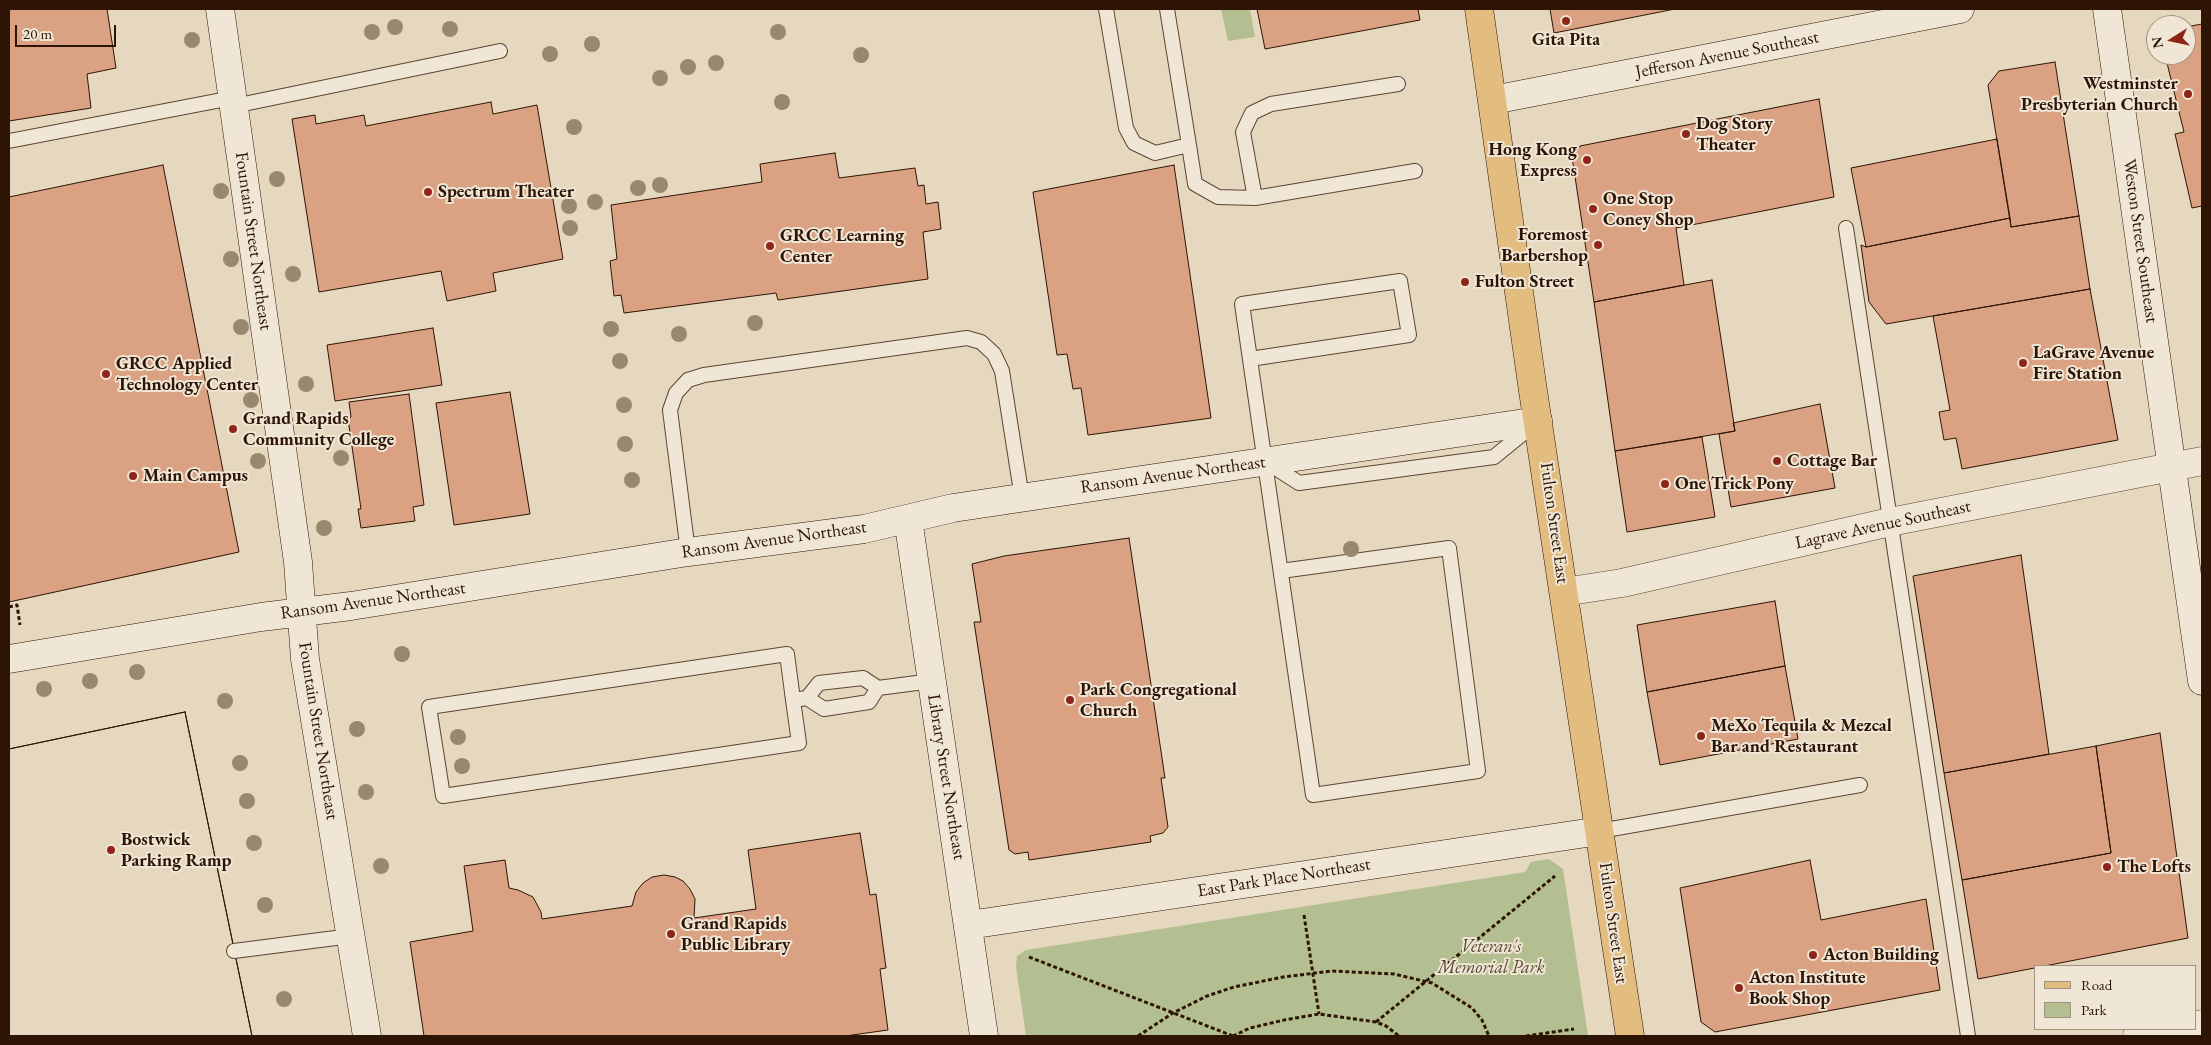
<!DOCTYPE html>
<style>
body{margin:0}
#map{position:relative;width:2211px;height:1045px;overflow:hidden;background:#e6d8be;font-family:"EB Garamond",serif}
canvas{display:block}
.frame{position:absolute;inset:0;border:10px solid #2e1405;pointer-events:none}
.legend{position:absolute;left:2034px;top:965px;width:162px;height:65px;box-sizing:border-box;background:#efe6d5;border:1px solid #a29282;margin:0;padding:6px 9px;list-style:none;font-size:15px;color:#2e1405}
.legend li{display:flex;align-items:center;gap:10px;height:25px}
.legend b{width:25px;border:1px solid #a29282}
.north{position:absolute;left:2146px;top:15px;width:50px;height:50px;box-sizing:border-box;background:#efe6d5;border:1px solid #a29282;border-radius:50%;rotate:260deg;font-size:14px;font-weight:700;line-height:20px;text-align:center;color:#2e1405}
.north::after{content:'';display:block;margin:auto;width:18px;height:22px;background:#8f2418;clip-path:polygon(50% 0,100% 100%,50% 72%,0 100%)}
.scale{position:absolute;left:15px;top:25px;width:101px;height:22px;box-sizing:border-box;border:2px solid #2e1405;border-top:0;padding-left:6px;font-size:15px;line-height:18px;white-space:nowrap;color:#2e1405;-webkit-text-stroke:4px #efe6d5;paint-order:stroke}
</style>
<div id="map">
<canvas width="2211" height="1045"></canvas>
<div class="frame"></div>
<ul class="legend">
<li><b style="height:6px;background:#e3bc7f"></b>Road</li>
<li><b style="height:14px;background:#b4bf91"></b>Park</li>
</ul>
<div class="north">N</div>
<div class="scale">20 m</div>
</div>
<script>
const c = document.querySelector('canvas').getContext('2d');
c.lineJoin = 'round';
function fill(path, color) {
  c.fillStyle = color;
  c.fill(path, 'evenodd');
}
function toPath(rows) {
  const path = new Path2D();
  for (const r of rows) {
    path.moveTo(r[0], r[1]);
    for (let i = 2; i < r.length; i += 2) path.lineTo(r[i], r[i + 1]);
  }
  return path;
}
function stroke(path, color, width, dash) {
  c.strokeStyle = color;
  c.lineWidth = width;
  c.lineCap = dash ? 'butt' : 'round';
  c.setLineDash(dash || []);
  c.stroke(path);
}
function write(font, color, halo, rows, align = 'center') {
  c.font = font + ' "EB Garamond",serif';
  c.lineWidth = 4;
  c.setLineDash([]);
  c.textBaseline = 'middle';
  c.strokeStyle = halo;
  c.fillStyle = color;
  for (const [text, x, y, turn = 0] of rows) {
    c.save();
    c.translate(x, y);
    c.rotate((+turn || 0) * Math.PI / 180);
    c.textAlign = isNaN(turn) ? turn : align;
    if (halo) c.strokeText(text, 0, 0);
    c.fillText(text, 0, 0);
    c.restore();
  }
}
fill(toPath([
 [1221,9,1250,9,1255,37,1228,41],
 [1549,859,1563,869,1588,1036,1026,1036,1016,967,1017,956,1026,950,1525,872,1531,862]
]), '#b4bf91');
const building = toPath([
 [9,9,107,9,116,68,87,74,91,108,9,121,9,9],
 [1257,9,1418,9,1420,20,1265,49,1257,9],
 [1550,9,1675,9,1554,33,1550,9],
 [2202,24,2202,206,2192,208,2175,134,2184,132,2165,55,2186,55,2186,27,2202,24],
 [2055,62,2079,216,2011,227,1988,85,1999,71,2055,62],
 [1819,99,1834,197,1676,228,1684,285,1594,302,1572,157,1580,146,1819,99],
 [491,102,493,114,537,105,563,259,493,273,496,291,447,301,441,271,319,292,292,119,315,115,316,124,364,115,366,126,491,102],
 [1997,139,2010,218,1866,247,1851,168,1997,139],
 [835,153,839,178,915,168,918,186,924,185,926,204,938,202,941,229,923,232,928,279,778,300,776,293,624,313,621,295,614,296,610,261,617,259,611,205,762,182,760,164,835,153],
 [163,165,239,552,9,602,9,197,163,165],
 [1174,165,1211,418,1088,435,1081,388,1073,389,1067,354,1057,355,1033,192,1174,165],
 [2079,216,2090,289,1886,324,1869,302,1861,245,1866,247,2010,218,2011,227,2079,216],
 [1712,280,1735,431,1615,451,1594,302,1712,280],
 [2090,289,2118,440,1962,469,1956,438,1944,440,1939,412,1950,410,1933,316,2090,289],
 [433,328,442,385,335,401,327,345,433,328],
 [510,392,530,514,454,525,436,403,510,392],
 [409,394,424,505,413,507,415,521,361,528,358,509,361,509,348,419,351,417,349,402,409,394],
 [1820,404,1835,488,1731,507,1719,434,1735,431,1733,423,1820,404],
 [1702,437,1715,517,1627,532,1615,451,1702,437],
 [1129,538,1165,778,1161,778,1168,827,1163,833,1150,836,1151,842,1029,860,1028,852,1015,854,1009,850,974,622,981,622,972,564,1004,556,1129,538],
 [2021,555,2049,754,1944,773,1913,576,2021,555],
 [1775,601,1785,666,1647,692,1637,625,1775,601],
 [1785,666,1798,739,1660,765,1647,692,1785,666],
 [185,712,252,1036,9,1036,9,749,185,712],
 [185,712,252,1036,9,1036,9,749,185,712],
 [2160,733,2188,938,1978,979,1962,880,2111,853,2096,746,2160,733],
 [2096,746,2111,853,1962,880,1944,773,2096,746],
 [860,833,870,895,876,894,886,968,880,969,888,1030,845,1036,424,1036,410,942,473,931,464,866,505,860,509,888,518,890,533,897,541,912,542,919,632,906,636,892,643,883,652,877,664,875,675,877,683,881,690,889,695,899,694,918,756,909,748,850,860,833],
 [1810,860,1821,920,1926,899,1940,990,1715,1032,1701,1022,1680,888,1810,860]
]);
fill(building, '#daa183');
stroke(building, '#2e1405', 1);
const lane = toPath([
 [1106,9,1126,128,1134,143,1155,153,1189,145,1167,9],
 [234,106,500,51],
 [9,141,232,98],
 [1189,145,1195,184,1218,197,1255,198,1415,171],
 [1255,198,1243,132,1252,113,1271,104,1398,84],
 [1846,228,1968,1036],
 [1250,359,1409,335,1400,281,1242,304,1313,795,1478,771,1449,548,1281,571],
 [1268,463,1299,483,1494,457,1532,426],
 [688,552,670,410,676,393,688,380,704,375,967,338,981,342,994,354,1002,371,1022,498],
 [878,688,869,702,824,709,807,698,819,683,863,678,878,688,932,681],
 [793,700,799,743,443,796,429,707,787,654,793,700,807,698],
 [1600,831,1860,785],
 [234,951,351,936]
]);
const street = toPath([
 [1564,592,1622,583,1890,522,2202,461],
 [2195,1026,2202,1024],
 [2137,1036,2178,1029]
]);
const secondary = toPath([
 [220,9,298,562,305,659,367,1036],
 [2107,9,2202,681],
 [1493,100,1960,9],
 [908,519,984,1036],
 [9,659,261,617,351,606,688,552,864,529,953,508,1538,421],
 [969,925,1600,831]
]);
const primary = toPath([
 [1479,9,1532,384,1630,1036]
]);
stroke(lane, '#5c4533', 16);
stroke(street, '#5c4533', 29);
stroke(secondary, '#2e1405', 29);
stroke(primary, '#2e1405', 29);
stroke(toPath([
 [9,607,17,605,20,625],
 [1304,915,1319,1014],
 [1029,957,1233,1036],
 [1376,1022,1555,876],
 [1138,1036,1173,1013,1207,996,1234,987,1283,977,1332,971,1394,974,1432,983,1472,1008,1482,1020,1489,1036],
 [1233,1036,1250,1028,1284,1020,1319,1014,1376,1022,1386,1026,1399,1036],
 [1526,1036,1574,1029]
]), '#2e1405', 3, [4, 2.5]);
stroke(lane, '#efe6d5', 14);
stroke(street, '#efe6d5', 28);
stroke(secondary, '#efe6d5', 28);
stroke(primary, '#e3bc7f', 28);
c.fillStyle = '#97886f';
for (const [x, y] of [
 [395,27],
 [450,29],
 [372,32],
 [778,32],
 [192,40],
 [592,44],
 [550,54],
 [861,55],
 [716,63],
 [688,67],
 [660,78],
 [782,102],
 [574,127],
 [277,179],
 [660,185],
 [638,188],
 [221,191],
 [595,202],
 [569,206],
 [570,228],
 [231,259],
 [293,274],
 [755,323],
 [241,327],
 [611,329],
 [679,334],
 [620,361],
 [306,384],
 [251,400],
 [624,405],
 [625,444],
 [341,458],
 [258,461],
 [632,480],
 [324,528],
 [1351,549],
 [402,654],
 [137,672],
 [90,681],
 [44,689],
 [225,701],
 [357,729],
 [458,737],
 [240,763],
 [462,766],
 [366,792],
 [247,801],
 [254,843],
 [381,866],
 [265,905],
 [284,999]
]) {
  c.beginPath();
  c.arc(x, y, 8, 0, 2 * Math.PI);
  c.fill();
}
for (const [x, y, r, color] of [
 [1566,21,5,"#8f2418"],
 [2188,94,5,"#8f2418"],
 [1686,134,5,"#8f2418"],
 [1587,160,5,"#8f2418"],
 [428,192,5,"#8f2418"],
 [1593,209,5,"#8f2418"],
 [1598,245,5,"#8f2418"],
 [770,246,5,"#8f2418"],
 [1465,282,5,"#8f2418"],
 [2023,363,5,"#8f2418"],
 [106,374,5,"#8f2418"],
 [233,429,5,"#8f2418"],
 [1777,461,5,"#8f2418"],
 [133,476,5,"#8f2418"],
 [1665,484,5,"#8f2418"],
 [1070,700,5,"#8f2418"],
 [1701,736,5,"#8f2418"],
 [111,850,5,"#8f2418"],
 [2107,867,5,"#8f2418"],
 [671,934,5,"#8f2418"],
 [1813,955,5,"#8f2418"],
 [1739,988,5,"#8f2418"]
]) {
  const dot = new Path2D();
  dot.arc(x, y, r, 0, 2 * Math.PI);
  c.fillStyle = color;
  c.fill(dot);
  stroke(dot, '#efe6d5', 2);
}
write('bold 18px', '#2e1405', '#efe6d5', [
 ["Gita Pita",1566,40,"center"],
 ["Westminster",2178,84,"right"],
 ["Presbyterian Church",2178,105,"right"],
 ["Dog Story",1696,124],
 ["Theater",1696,145],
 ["Hong Kong",1577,150,"right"],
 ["Express",1577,171,"right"],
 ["Spectrum Theater",438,192],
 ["One Stop",1603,199],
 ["Coney Shop",1603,220],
 ["Foremost",1588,235,"right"],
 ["Barbershop",1588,256,"right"],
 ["GRCC Learning",780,236],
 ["Center",780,257],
 ["Fulton Street",1475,282],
 ["LaGrave Avenue",2033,353],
 ["Fire Station",2033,374],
 ["GRCC Applied",116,364],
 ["Technology Center",116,385],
 ["Grand Rapids",243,419],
 ["Community College",243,440],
 ["Cottage Bar",1787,461],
 ["Main Campus",143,476],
 ["One Trick Pony",1675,484],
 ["Park Congregational",1080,690],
 ["Church",1080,711],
 ["MeXo Tequila & Mezcal",1711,726],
 ["Bar and Restaurant",1711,747],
 ["Bostwick",121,840],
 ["Parking Ramp",121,861],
 ["The Lofts",2117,867],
 ["Grand Rapids",681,924],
 ["Public Library",681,945],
 ["Acton Building",1823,955],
 ["Acton Institute",1749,978],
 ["Book Shop",1749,999]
], 'left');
write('18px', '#2e1405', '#efe6d5', [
 ["Jefferson Avenue Southeast",1727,55,-11],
 ["Fountain Street Northeast",253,241,82],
 ["Weston Street Southeast",2140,241,82],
 ["Ransom Avenue Northeast",1173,475,-8],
 ["Fulton Street East",1554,523,82],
 ["Lagrave Avenue Southeast",1883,525,-12],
 ["Ransom Avenue Northeast",774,540,-8],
 ["Ransom Avenue Northeast",373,601,-8],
 ["Fountain Street Northeast",318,731,81],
 ["Library Street Northeast",946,777,81],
 ["East Park Place Northeast",1284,878,-9],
 ["Fulton Street East",1613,923,82]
]);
write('italic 18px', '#56472f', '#efe6d5', [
 ["Veteran's",1491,947],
 ["Memorial Park",1491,968]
]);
</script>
